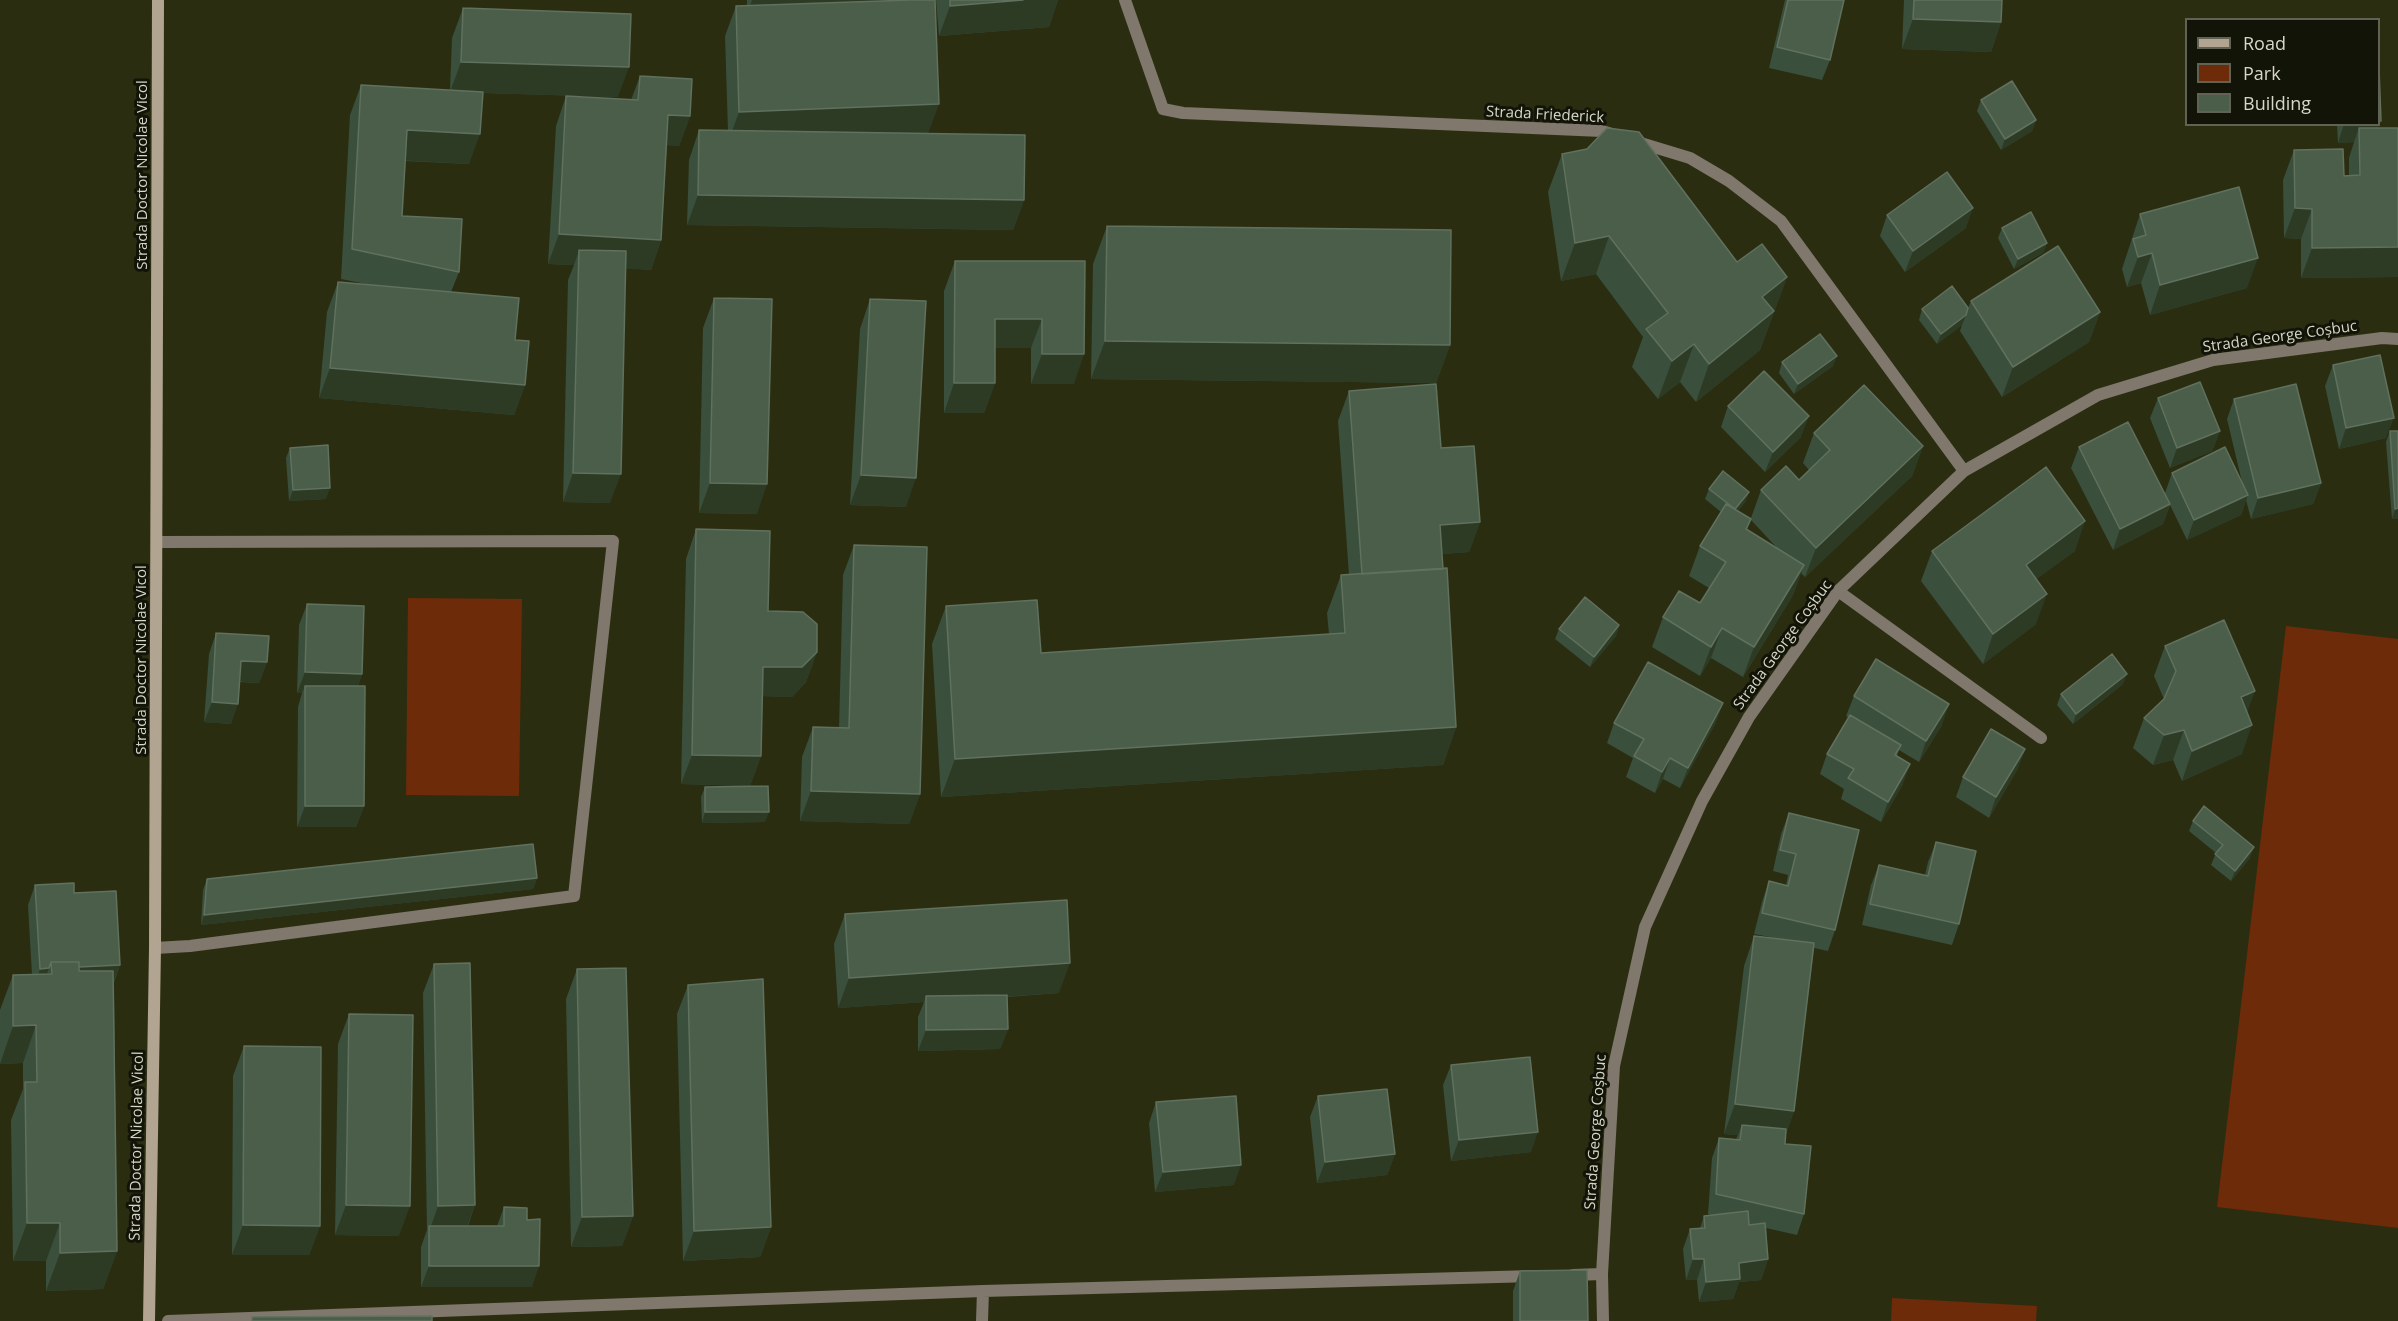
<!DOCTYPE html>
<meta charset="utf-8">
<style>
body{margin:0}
#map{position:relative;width:2398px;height:1321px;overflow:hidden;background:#2b2d11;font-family:"Open Sans",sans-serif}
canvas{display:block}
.legend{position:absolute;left:2185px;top:18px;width:195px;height:108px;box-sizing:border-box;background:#131408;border:2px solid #616254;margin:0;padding:8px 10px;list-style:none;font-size:18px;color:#d5d7c7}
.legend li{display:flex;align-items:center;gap:12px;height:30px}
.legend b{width:30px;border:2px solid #616254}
</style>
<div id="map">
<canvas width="2398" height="1321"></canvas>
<ul class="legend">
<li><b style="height:8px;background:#b1a491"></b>Road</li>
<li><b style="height:16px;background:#6d2b09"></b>Park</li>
<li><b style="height:16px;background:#4a5e4a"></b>Building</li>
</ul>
</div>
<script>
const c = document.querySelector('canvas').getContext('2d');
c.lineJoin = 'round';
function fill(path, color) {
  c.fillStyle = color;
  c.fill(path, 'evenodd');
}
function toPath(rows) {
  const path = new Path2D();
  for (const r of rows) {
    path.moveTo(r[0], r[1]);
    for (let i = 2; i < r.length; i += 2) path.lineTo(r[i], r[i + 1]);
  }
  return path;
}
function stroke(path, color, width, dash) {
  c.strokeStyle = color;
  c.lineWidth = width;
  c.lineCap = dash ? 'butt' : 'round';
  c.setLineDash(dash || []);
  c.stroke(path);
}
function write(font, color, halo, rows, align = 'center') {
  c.font = font + ' "Open Sans",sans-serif';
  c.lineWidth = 6;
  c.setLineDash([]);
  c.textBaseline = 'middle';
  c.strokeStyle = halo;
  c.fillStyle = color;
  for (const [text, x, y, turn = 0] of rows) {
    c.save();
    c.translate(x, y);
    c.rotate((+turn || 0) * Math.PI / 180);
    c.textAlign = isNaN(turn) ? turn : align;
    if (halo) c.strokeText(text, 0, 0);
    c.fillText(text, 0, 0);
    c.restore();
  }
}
fill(toPath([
 [408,598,522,599,519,796,406,795],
 [2286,626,2398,639,2398,1228,2217,1207],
 [1892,1298,2037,1306,2036,1321,1891,1321]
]), '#6d2b09');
stroke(toPath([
 [1838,591,2041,738],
 [155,948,190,946,574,896,613,541,158,542],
 [1573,1275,1602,1274],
 [168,1321,983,1291,1534,1276],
 [982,1321,983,1291]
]), '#80786c', 12);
stroke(toPath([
 [1125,0,1163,109,1183,113,1602,131,1618,136],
 [1634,141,1690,158,1729,181,1781,221,1964,471],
 [1603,1321,1602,1274,1614,1066,1645,927,1702,801,1749,717,1838,591,1964,471,2098,395,2213,360,2382,338,2398,339]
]), '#80786c', 12);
stroke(toPath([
 [149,1321,155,948,158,0]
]), '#b1a491', 12);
fill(toPath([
 [747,0,935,0,928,133,1024,200,1013,230,687,225,689,160,699,130,728,131,725,36,736,6,747,6],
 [936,0,1058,0,1049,27,939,36],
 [1785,0,1844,0,1830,60,1822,80,1769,68],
 [1904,0,2002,0,2001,22,1991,52,1902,49],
 [463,8,618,97,483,93,469,164,405,161,402,216,459,272,451,292,515,340,525,385,514,415,319,398,327,312,338,282,366,284,341,279,350,115,361,85,450,90,452,38],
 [640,76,690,116,679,146,667,145,661,240,651,270,626,268,610,503,563,502,568,280,574,265,548,264,556,126,566,96,631,100],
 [1981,100,2036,120,2032,131,2001,150,1977,111],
 [2337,124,2379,124,2378,128,2398,128,2398,277,2301,278,2301,239,2284,238,2283,180,2294,150,2344,176,2349,176,2349,158,2354,142,2338,143],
 [1562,154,1737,262,1787,277,1760,350,1696,402,1680,382,1658,399,1632,367,1643,337,1596,274,1561,281,1548,192],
 [2140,214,2247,288,2150,315,2141,283,2127,287,2122,269],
 [1887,215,1966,228,1905,272,1880,236],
 [1107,226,1450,345,1436,383,1091,379,1093,264],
 [2002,228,2047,243,2043,253,2014,269,1998,238],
 [955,261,1085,261,1074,384,1031,384,1031,348,995,348,995,383,984,413,944,413,944,291],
 [714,298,757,514,699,513,703,328],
 [870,299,906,507,850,505,860,329],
 [1971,301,2100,312,2089,342,2002,397,1960,331,1962,325,1937,344,1919,320,1922,309,1968,308],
 [1782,362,1833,366,1794,394,1779,373],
 [2333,365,2386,438,2339,449,2325,386],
 [1349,391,1441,448,1480,522,1469,552,1442,554,1456,727,1443,765,941,797,932,644,946,606,1041,653,1329,634,1327,613,1341,575,1349,575,1338,421],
 [2158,398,2220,431,2212,451,2170,468,2150,418],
 [2234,399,2321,483,2313,504,2251,519,2246,500,2241,515,2187,540,2170,505,2163,524,2113,550,2071,468,2079,447,2165,493,2172,473,2242,482,2227,419],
 [1728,406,1801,437,1765,472,1721,427],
 [2390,431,2398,431,2398,519,2392,519,2386,442],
 [1814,433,1923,446,1912,476,1805,577,1801,573,1793,595,1743,677,1711,658,1700,676,1652,647,1663,617,1700,603,1709,588,1689,576,1700,546,1721,512,1705,499,1709,489,1749,492,1745,502,1738,511,1751,518,1761,490,1799,480,1809,470,1803,463],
 [1751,520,1778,549,1747,530],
 [290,448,326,499,289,501,286,458],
 [696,529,768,611,817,652,806,682,792,697,762,696,761,756,750,786,681,784,686,559],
 [854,545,920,794,909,824,800,821,802,757,813,727,839,728,843,575],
 [1932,551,2075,551,2036,579,2036,624,1983,664,1921,581],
 [307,604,362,674,358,686,364,806,356,827,297,827,298,707,302,693,297,693,299,625],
 [1619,625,1616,636,1590,667,1555,639,1559,629],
 [216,633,267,662,259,683,240,682,231,724,204,722,209,654],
 [2165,646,2247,712,2242,754,2182,781,2173,760,2153,765,2133,748,2144,718,2164,699,2154,676],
 [2123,684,2073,724,2057,705,2061,694],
 [1854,696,1942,725,1919,762,1899,750,1897,756,1903,784,1881,822,1841,799,1844,789,1820,774,1827,754,1849,718,1846,716],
 [1723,703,1715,724,1680,788,1663,779,1655,793,1626,777,1633,758,1607,743,1614,723],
 [2025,749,2017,770,1989,818,1956,797,1963,777],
 [705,787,765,822,702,823,701,797],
 [1789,813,1835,930,1828,951,1814,948,1794,1111,1786,1134,1785,1144,1804,1214,1797,1235,1766,1228,1768,1259,1761,1280,1739,1282,1733,1299,1699,1302,1697,1280,1686,1280,1683,1249,1690,1229,1700,1228,1704,1216,1711,1215,1708,1214,1712,1158,1719,1138,1736,1139,1738,1135,1724,1134,1744,966,1754,936,1775,938,1754,934,1762,902,1769,881,1786,885,1788,875,1773,871,1781,834],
 [2193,821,2250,858,2231,881,2211,865,2216,853,2189,831],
 [1936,842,1959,924,1952,945,1862,925,1871,885,1879,865,1925,875,1928,862],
 [537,878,533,889,201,925,203,890,207,879],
 [35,885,74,893,120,965,114,982,117,1251,103,1289,46,1291,46,1261,13,1261,11,1120,23,1089,23,1063,0,1064,0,1010,13,975,32,975,28,905],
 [845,914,1059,993,1007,997,1008,1029,1000,1049,918,1051,918,1017,924,1002,838,1008,834,944],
 [434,964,475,1205,468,1226,497,1226,504,1207,527,1220,532,1287,421,1287,421,1247,427,1230,423,993],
 [577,969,633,1216,622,1246,571,1247,566,999],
 [688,985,771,1227,760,1257,683,1261,677,1014],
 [349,1014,399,1236,335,1235,338,1044],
 [244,1046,320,1226,309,1255,232,1255,233,1076],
 [1451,1065,1531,1152,1451,1161,1443,1085],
 [1318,1096,1395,1154,1387,1175,1317,1183,1310,1117],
 [1156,1102,1234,1185,1155,1192,1149,1123],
 [1520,1271,1588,1321,1513,1321,1513,1291]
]), '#3a4f3c');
fill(toPath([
 [752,0,926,0,747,14],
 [1023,0,1058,0,1049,27,939,36,950,6],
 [1913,19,2001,22,1991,52,1902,49],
 [461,62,629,67,618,97,450,92],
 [939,104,928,134,728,142,739,112],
 [668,115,690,116,679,146,657,145],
 [2036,120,2032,131,2001,150,2005,139],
 [2379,121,2381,121,2373,141,2359,128,2354,142,2338,143,2344,124,2379,124],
 [407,130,480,134,469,164,396,160],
 [698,195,1024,200,1013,230,687,225],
 [1973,208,1966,228,1905,272,1913,251],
 [2295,208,2312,209,2301,239,2284,238],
 [559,234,661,240,651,270,579,266,579,250,574,265,548,264],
 [1609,236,1596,274,1561,281,1575,243],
 [2047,243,2043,253,2014,269,2018,259],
 [2398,247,2398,277,2301,278,2312,248],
 [2152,253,2141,283,2127,287,2138,257],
 [2258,258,2247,288,2150,315,2160,285],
 [1787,277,1760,350,1696,402,1709,364,1762,297],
 [2100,312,2089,342,2002,397,2013,367],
 [1966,315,1962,325,1937,344,1941,334],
 [995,319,1042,319,1031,348,984,348],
 [1105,341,1450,345,1436,383,1091,379],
 [1694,344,1680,382,1658,399,1672,361],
 [1042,354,1084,354,1074,384,1031,384],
 [1837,356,1833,366,1794,394,1798,384],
 [330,368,525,385,514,415,319,398],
 [954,383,995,383,984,413,944,413],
 [1809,416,1801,437,1765,472,1773,452],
 [2394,418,2386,438,2339,449,2346,428],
 [2220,431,2212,451,2170,468,2177,448],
 [1923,446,1912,476,1805,577,1816,548],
 [573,473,621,474,610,503,563,502],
 [861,475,916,478,906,507,850,505],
 [710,483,767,484,757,514,699,513],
 [2321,483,2313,504,2251,519,2258,498],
 [330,488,326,499,289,501,293,490],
 [1749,492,1745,502,1731,520,1735,509],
 [2248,495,2241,515,2187,540,2194,520],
 [2170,504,2163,524,2113,550,2120,529],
 [2398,508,2398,519,2392,519,2395,509],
 [2085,521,2075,551,2015,595,2026,565],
 [1480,522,1469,552,1429,555,1440,525],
 [1804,565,1793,595,1743,677,1754,647],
 [2047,594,2036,624,1983,664,1993,634],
 [1619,625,1616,636,1590,667,1594,657],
 [1722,628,1711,658,1700,676,1711,647],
 [817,652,806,682,792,697,752,696,763,667],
 [241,661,267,662,259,683,234,681],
 [305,672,362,674,355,695,305,686,302,693,297,693],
 [2127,674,2123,684,2073,724,2076,714],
 [2255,691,2244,721,2241,697],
 [212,702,238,704,231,724,204,722],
 [1723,703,1715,724,1680,788,1688,768],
 [1949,704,1942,725,1919,762,1926,741],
 [2252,725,2242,754,2182,781,2192,751],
 [1456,727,1443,765,941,797,955,759],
 [2184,730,2173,760,2153,765,2164,735],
 [2025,749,2017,770,1989,818,1996,797],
 [692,755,761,756,750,786,681,784],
 [1670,758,1663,779,1655,793,1662,772],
 [1910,764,1903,784,1881,822,1888,802],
 [811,791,920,794,909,824,800,821],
 [305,806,364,806,356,827,297,827],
 [705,812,769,812,765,822,702,823],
 [2254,847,2250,858,2231,881,2235,871],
 [537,878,533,889,201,925,204,915],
 [1070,963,1059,993,926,1002,926,996,924,1002,838,1008,849,978],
 [120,965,112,985,52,974,51,968],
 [49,968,42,989,33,990,40,969],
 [36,1025,23,1063,0,1064,13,1026],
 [1008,1029,1000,1049,918,1051,926,1030],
 [1735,1104,1794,1111,1784,1140,1742,1125,1738,1135,1724,1134],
 [1538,1132,1531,1152,1451,1161,1459,1140],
 [1395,1154,1387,1175,1317,1183,1325,1162],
 [1241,1165,1234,1185,1155,1192,1163,1172],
 [346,1205,410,1206,399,1236,335,1235],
 [475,1205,464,1235,429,1232,438,1206],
 [633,1216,622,1246,571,1247,582,1217],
 [27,1223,60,1223,46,1261,13,1261],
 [243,1225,320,1226,309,1255,232,1255],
 [771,1227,760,1257,683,1261,694,1231],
 [117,1251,103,1289,46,1291,60,1253],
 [1693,1259,1704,1259,1697,1280,1686,1280],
 [1768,1259,1761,1280,1739,1282,1733,1299,1699,1302,1706,1282,1739,1263],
 [429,1266,539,1266,532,1287,421,1287]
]), '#2d3b24');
const building = toPath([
 [911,0,935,0,939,104,739,112,736,6,911,0],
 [950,0,1023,0,950,6,950,0],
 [1788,0,1844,0,1830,60,1777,47,1788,0],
 [1914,0,2002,0,2001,22,1913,19,1914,0],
 [463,8,631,14,629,67,461,62,463,8],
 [2379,68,2381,121,2379,121,2379,68],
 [640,76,692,79,690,116,668,115,661,240,559,234,566,96,638,100,640,76],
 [2012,81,2036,120,2005,139,1981,100,2012,81],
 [361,85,483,92,480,134,407,130,402,216,462,219,459,272,352,249,361,85],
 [1607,128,1639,132,1737,262,1762,244,1787,277,1762,297,1774,311,1709,364,1694,344,1672,361,1646,329,1668,313,1609,236,1575,243,1562,154,1587,149,1607,128],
 [2359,128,2398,128,2398,247,2312,248,2312,209,2295,208,2294,150,2343,149,2344,176,2360,175,2359,128],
 [699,130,1025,135,1024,200,698,195,699,130],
 [1947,172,1973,208,1913,251,1887,215,1947,172],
 [2239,187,2258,258,2160,285,2152,253,2138,257,2133,239,2146,235,2140,214,2239,187],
 [2031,212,2047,243,2018,259,2002,228,2031,212],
 [1107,226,1451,230,1450,345,1105,341,1107,226],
 [2058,246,2100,312,2013,367,1971,301,2058,246],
 [579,250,626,251,621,474,573,473,579,250],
 [955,261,1085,261,1084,354,1042,354,1042,319,995,319,995,383,954,383,955,261],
 [338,282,519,298,515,340,529,341,525,385,330,368,338,282],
 [1952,286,1968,308,1966,315,1941,334,1922,309,1952,286],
 [714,298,772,299,767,484,710,483,714,298],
 [870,299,926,301,916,478,861,475,870,299],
 [1820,334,1837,356,1798,384,1782,362,1820,334],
 [2380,355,2394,418,2346,428,2333,365,2380,355],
 [1764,371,1809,416,1773,452,1728,406,1764,371],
 [2200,382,2220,431,2177,448,2158,398,2200,382],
 [1436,384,1441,448,1474,446,1480,522,1440,525,1443,569,1362,574,1349,391,1436,384],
 [2296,384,2321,483,2258,498,2234,399,2296,384],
 [1864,385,1923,446,1816,548,1761,490,1786,466,1799,480,1830,450,1814,433,1864,385],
 [2128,422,2170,504,2120,529,2079,447,2128,422],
 [2390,431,2398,431,2398,508,2395,509,2390,431],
 [328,445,330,488,293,490,290,448,328,445],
 [2225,447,2248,495,2194,520,2172,473,2225,447],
 [2046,467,2085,521,2026,565,2047,594,1993,634,1932,551,2046,467],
 [1723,471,1749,492,1735,509,1709,489,1723,471],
 [1726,504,1751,519,1746,529,1804,565,1754,647,1722,628,1711,647,1663,617,1679,591,1700,603,1726,562,1700,546,1726,504],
 [696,529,770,531,768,611,803,612,817,624,817,652,802,667,763,667,761,756,692,755,696,529],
 [854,545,927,547,920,794,811,791,813,727,849,728,854,545],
 [1447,568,1456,727,955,759,946,606,1037,600,1041,653,1345,633,1341,575,1447,568],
 [1585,597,1619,625,1594,657,1559,629,1585,597],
 [307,604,364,606,362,674,305,672,307,604],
 [2224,620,2255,691,2241,697,2252,725,2192,751,2184,730,2164,735,2144,718,2164,699,2176,671,2165,646,2224,620],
 [216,633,269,636,267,662,241,661,238,704,212,702,216,633],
 [2112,654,2127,674,2076,714,2061,694,2112,654],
 [1876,659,1949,704,1926,741,1854,696,1876,659],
 [1648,662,1723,703,1688,768,1670,758,1662,772,1634,756,1644,739,1614,723,1648,662],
 [305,686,365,686,364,806,305,806,305,686],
 [1850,715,1901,745,1895,755,1910,764,1888,802,1848,778,1854,769,1827,754,1850,715],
 [1991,729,2025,749,1996,797,1963,777,1991,729],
 [768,786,769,812,705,812,705,787,768,786],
 [2204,806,2254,847,2235,871,2215,854,2223,845,2193,821,2204,806],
 [1789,813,1859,830,1835,930,1762,913,1769,881,1788,886,1796,854,1780,850,1789,813],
 [1936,842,1976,851,1959,924,1870,904,1879,865,1928,876,1936,842],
 [533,844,537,878,204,915,207,879,533,844],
 [74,883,74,893,116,891,120,965,79,967,79,962,51,962,49,968,40,969,35,885,74,883],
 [1067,900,1070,963,849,978,845,914,1067,900],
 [1754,936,1814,943,1794,1111,1735,1104,1754,936],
 [51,962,79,962,79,971,113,971,117,1251,60,1253,60,1223,27,1223,25,1082,37,1082,36,1025,13,1026,13,975,52,974,51,962],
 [470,963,475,1205,438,1206,434,964,470,963],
 [626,968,633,1216,582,1217,577,969,626,968],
 [763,979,771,1227,694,1231,688,985,763,979],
 [1007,995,1008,1029,926,1030,926,996,1007,995],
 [349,1014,413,1015,410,1206,346,1205,349,1014],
 [244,1046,321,1047,320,1226,243,1225,244,1046],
 [1530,1057,1538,1132,1459,1140,1451,1065,1530,1057],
 [1387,1089,1395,1154,1325,1162,1318,1096,1387,1089],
 [1236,1096,1241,1165,1163,1172,1156,1102,1236,1096],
 [1742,1125,1786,1129,1785,1144,1811,1146,1804,1214,1716,1194,1719,1138,1740,1140,1742,1125],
 [504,1207,527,1208,527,1220,540,1219,539,1266,429,1266,429,1226,504,1226,504,1207],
 [1748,1211,1749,1225,1765,1223,1768,1259,1739,1263,1740,1279,1706,1282,1704,1259,1693,1259,1690,1229,1705,1228,1704,1216,1748,1211],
 [1587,1270,1588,1321,1520,1321,1520,1271,1587,1270],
 [432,1316,432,1321,252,1321,252,1317,432,1316]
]);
fill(building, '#4a5e4a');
stroke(building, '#60715e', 1.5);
write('15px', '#d5d7c7', '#131408', [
 ["Strada Friederick",1545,115,3],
 ["Strada Doctor Nicolae Vicol",143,175,-90],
 ["Strada George Coșbuc",2280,337,-8],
 ["Strada George Coșbuc",1783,645,-54],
 ["Strada Doctor Nicolae Vicol",142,660,-90],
 ["Strada George Coșbuc",1596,1132,-86],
 ["Strada Doctor Nicolae Vicol",137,1146,-89]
]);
</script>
